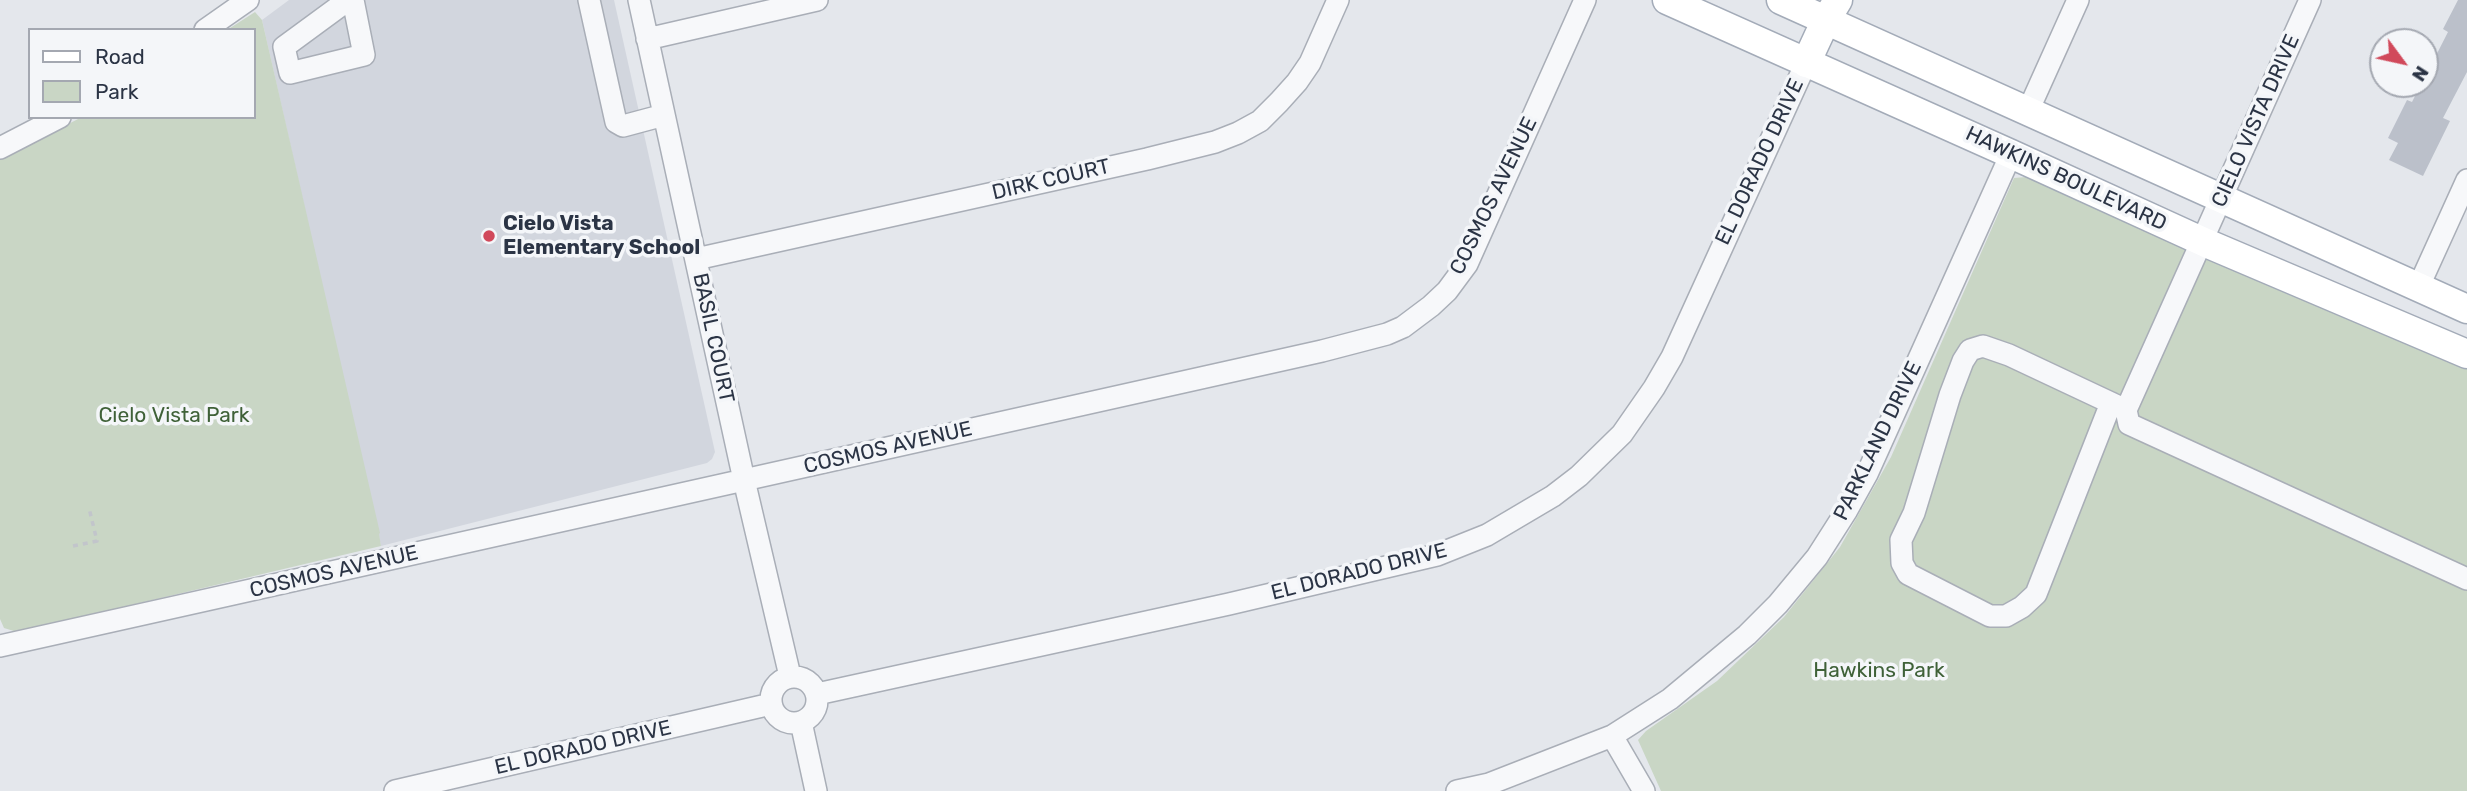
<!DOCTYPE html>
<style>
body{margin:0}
#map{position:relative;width:2467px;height:791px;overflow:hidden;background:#e4e7ec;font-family:Rubik,sans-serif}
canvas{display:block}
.legend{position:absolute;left:28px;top:28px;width:228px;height:91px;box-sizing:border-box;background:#f4f6f9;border:2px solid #a4a8b1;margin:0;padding:9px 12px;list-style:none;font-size:21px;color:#2b3445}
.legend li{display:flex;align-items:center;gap:14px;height:35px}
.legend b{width:35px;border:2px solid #a4a8b1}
.north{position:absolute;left:2369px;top:28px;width:70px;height:70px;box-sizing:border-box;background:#f4f6f9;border:2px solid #a4a8b1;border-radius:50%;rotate:123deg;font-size:19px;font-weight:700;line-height:28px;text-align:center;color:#2b3445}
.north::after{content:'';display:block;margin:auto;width:24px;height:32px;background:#d1495b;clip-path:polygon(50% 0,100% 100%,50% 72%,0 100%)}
</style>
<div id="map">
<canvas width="2467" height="791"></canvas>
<ul class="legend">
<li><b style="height:9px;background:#fff"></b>Road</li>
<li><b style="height:19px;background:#c9d6c5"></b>Park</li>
</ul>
<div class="north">N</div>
</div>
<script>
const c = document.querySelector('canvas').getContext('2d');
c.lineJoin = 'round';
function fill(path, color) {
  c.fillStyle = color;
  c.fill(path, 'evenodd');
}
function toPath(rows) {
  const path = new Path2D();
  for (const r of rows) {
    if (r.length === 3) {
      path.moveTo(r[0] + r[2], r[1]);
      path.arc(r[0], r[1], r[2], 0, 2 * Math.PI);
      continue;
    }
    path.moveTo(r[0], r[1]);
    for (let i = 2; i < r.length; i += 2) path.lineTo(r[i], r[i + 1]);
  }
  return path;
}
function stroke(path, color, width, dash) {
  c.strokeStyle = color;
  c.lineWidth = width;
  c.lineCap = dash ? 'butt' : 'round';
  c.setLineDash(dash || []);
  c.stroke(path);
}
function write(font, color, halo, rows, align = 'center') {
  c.font = font + ' Rubik,sans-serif';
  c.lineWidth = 7;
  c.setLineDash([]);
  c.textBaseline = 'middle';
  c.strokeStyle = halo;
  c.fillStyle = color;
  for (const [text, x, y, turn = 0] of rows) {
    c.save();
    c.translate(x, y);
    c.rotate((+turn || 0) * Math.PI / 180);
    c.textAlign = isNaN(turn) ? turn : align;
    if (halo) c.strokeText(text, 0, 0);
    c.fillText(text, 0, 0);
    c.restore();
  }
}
fill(toPath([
 [289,0,614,0,715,452,712,459,707,463,381,546,262,20]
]), '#d2d6de');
fill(toPath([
 [255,12,262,20,380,533,379,534,381,546,17,632,4,628,0,619,0,159,82,117,254,117,254,30,227,30],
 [2038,176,2467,369,2467,791,1661,791,1638,740,1646,731,1717,681,1784,617,1840,547,1891,457,2014,178]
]), '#c9d6c5');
fill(toPath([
 [2458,0,2467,0,2467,72,2443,118,2450,121,2423,176,2389,160,2398,143,2388,138,2407,100,2412,102,2421,84,2425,84,2425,77,2448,32,2443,29]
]), '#bbc0ca');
const minor = toPath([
 [348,0,284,47,290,73,364,55,353,0],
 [589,0,616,122,623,126,664,115],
 [639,0,744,480,790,676],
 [2310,0,2126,410,2129,424,2467,579],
 [205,30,248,0],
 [647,39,817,0],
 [2028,111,2078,0],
 [0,148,60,117],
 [696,259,1147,159,1215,142,1238,133,1260,121,1279,102,1297,82,1310,63,1338,0],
 [2418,288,2467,180],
 [2111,403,2036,594,2022,607,2006,616,1990,616,1908,574,1902,563,1901,540,1914,513,1950,395,1963,361,1970,350,1983,346,2009,355,2126,410],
 [0,646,726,484,1322,351,1387,334,1403,327,1431,306,1447,291,1467,264,1585,0],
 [794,700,23],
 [817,694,1229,604,1437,555,1487,535,1553,496,1579,476,1622,434,1654,388,1672,357,1806,63],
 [801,722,816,791],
 [1612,736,1644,791],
 [395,791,771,704],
 [1457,791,1489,784,1612,736,1670,699,1747,635,1778,604,1817,557,1847,510,1867,474,2011,154]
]);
const major = toPath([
 [1667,0,2011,154,2206,243,2467,354],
 [1781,0,2467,309],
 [1806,63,1826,20,1838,0]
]);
stroke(minor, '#a9aeb7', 24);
stroke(major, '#a3abb8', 31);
stroke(toPath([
 [73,546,97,541,89,508]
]), '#c2c5cb', 3.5, [5, 5]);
stroke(minor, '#f7f8fa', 21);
stroke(major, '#fff', 28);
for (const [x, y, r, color] of [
 [489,236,7,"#d1495b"]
]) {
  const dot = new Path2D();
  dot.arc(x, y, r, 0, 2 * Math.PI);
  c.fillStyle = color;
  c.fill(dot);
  stroke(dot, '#f4f6f9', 2.5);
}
write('21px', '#2b3445', '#f4f6f9', [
 ["CIELO VISTA DRIVE",2256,121,-66],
 ["EL DORADO DRIVE",1760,162,-65],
 ["HAWKINS BOULEVARD",2066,179,25],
 ["DIRK COURT",1051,180,-13],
 ["COSMOS AVENUE",1494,196,-64],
 ["BASIL COURT",713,338,78],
 ["PARKLAND DRIVE",1878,441,-64],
 ["COSMOS AVENUE",888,448,-13],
 ["COSMOS AVENUE",334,572,-13],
 ["EL DORADO DRIVE",1359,572,-14],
 ["EL DORADO DRIVE",583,748,-13]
]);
write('bold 21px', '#2b3445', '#f4f6f9', [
 ["Cielo Vista",503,224],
 ["Elementary School",503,248]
], 'left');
write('21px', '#3f6138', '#f4f6f9', [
 ["Cielo Vista Park",174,416],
 ["Hawkins Park",1879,671]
]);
</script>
